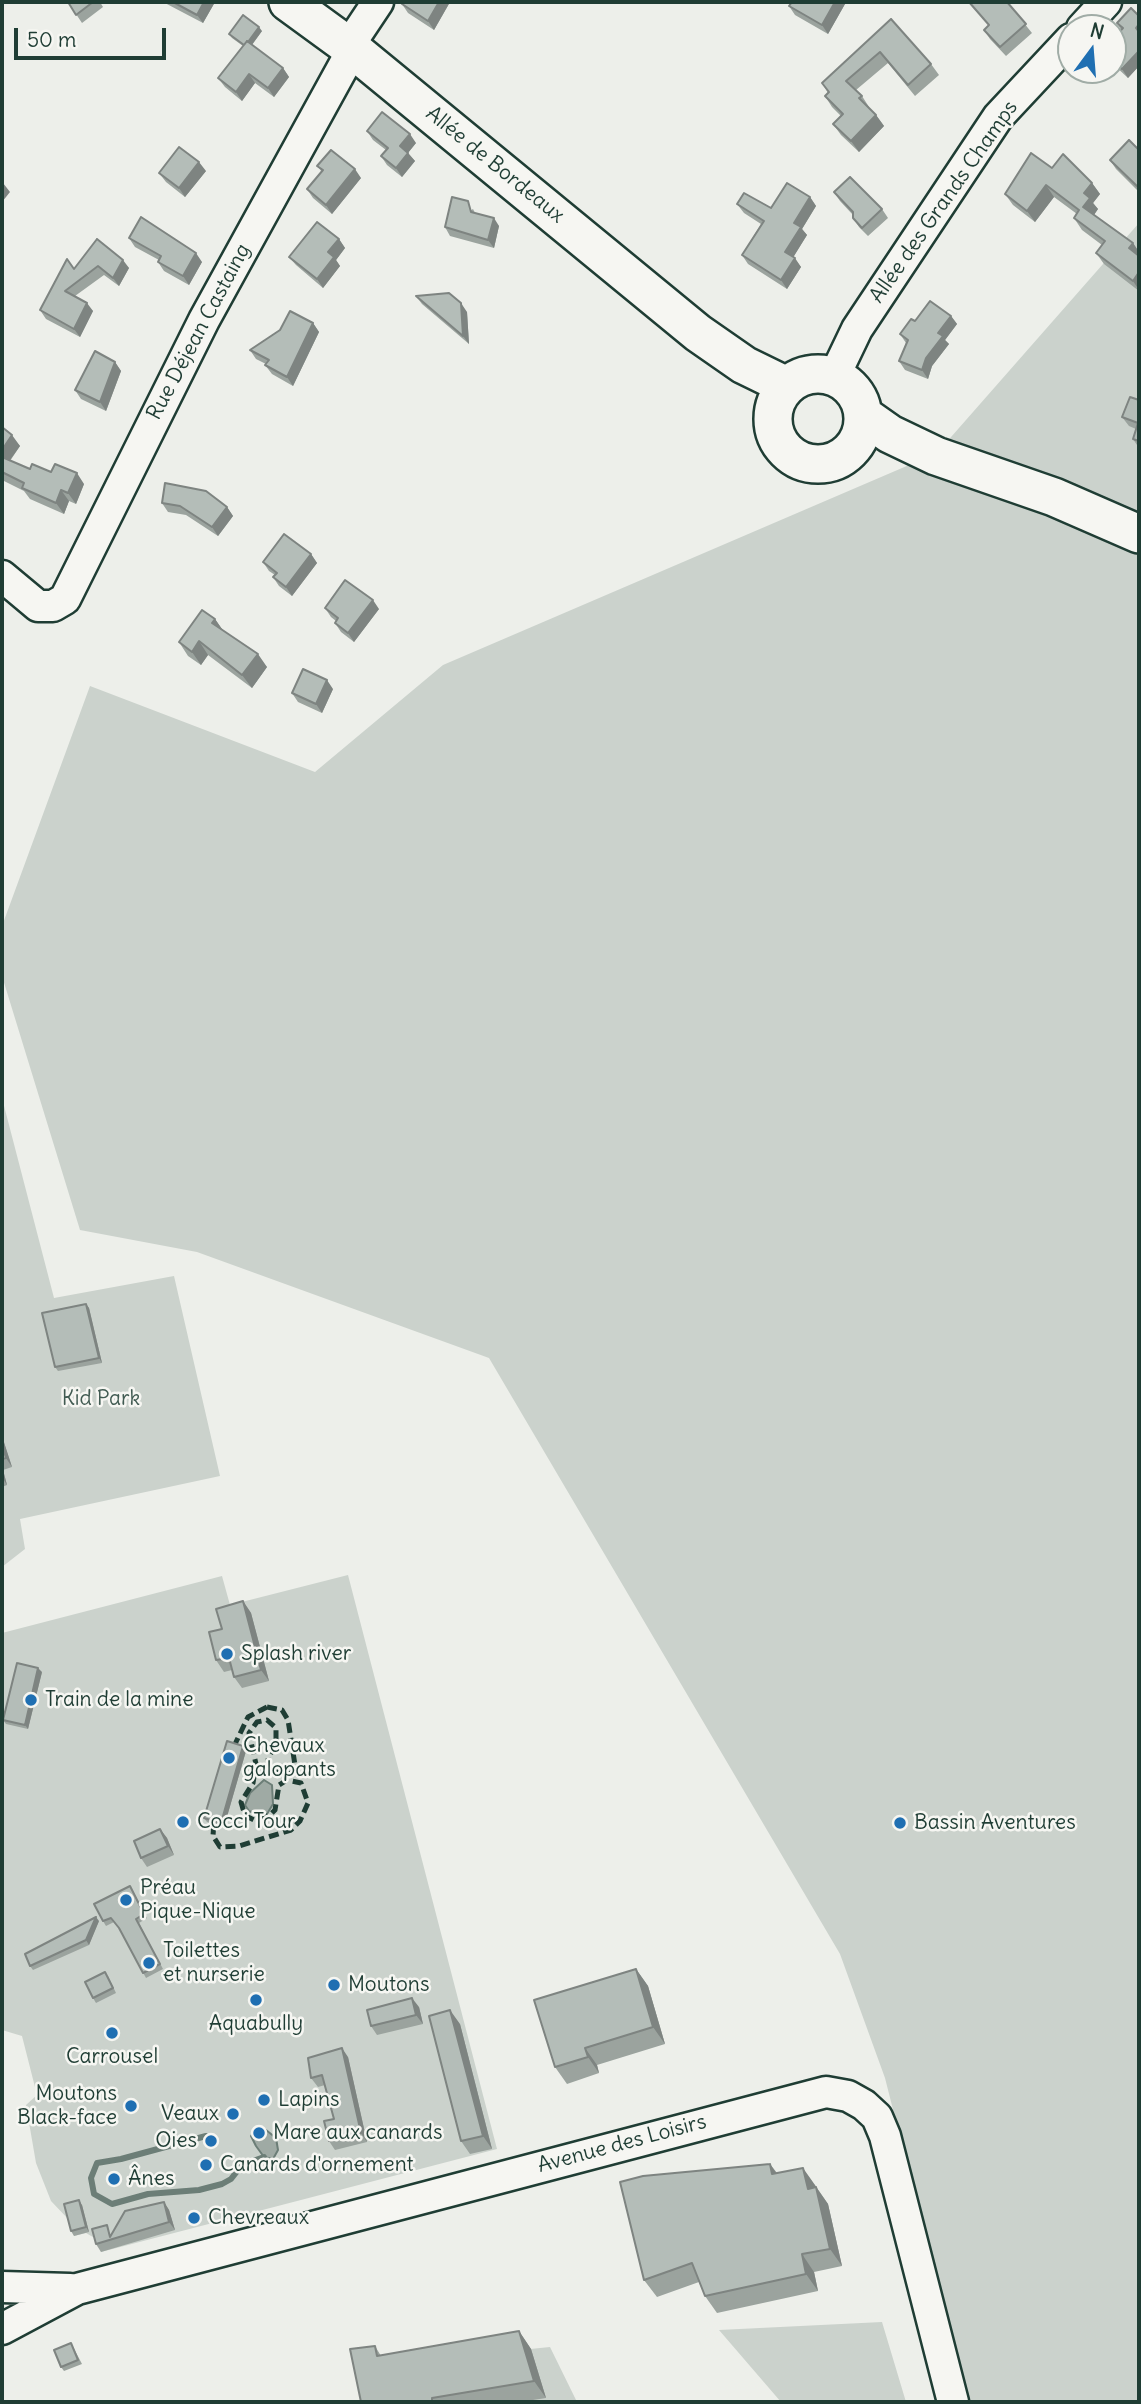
<!DOCTYPE html>
<meta charset="utf-8">
<style>
body{margin:0}
#map{position:relative;width:1141px;height:2404px;overflow:hidden;background:#edefea;font-family:Delius,sans-serif}
canvas{display:block}
.frame{position:absolute;inset:0;border:4px solid #1f3d34;pointer-events:none}
.north{position:absolute;left:1057px;top:14px;width:70px;height:70px;box-sizing:border-box;background:#f6f6f2;border:2px solid #a0aca6;border-radius:50%;rotate:16deg;font-size:19px;font-weight:700;line-height:28px;text-align:center;color:#1f3d34}
.north::after{content:'';display:block;margin:auto;width:24px;height:32px;background:#1f6fb2;clip-path:polygon(50% 0,100% 100%,50% 72%,0 100%)}
.scale{position:absolute;left:14px;top:28px;width:152px;height:32px;box-sizing:border-box;border:4px solid #1f3d34;border-top:0;padding-left:9px;font-size:21px;line-height:24px;white-space:nowrap;color:#1f3d34;-webkit-text-stroke:5px #f6f6f2;paint-order:stroke}
</style>
<div id="map">
<canvas width="1141" height="2404"></canvas>
<div class="frame"></div>
<div class="north">N</div>
<div class="scale">50 m</div>
</div>
<script>
const c = document.querySelector('canvas').getContext('2d');
c.lineJoin = 'round';
function fill(path, color) {
  c.fillStyle = color;
  c.fill(path, 'evenodd');
}
function toPath(rows) {
  const path = new Path2D();
  for (const r of rows) {
    if (r.length === 3) {
      path.moveTo(r[0] + r[2], r[1]);
      path.arc(r[0], r[1], r[2], 0, 2 * Math.PI);
      continue;
    }
    path.moveTo(r[0], r[1]);
    for (let i = 2; i < r.length; i += 2) path.lineTo(r[i], r[i + 1]);
  }
  return path;
}
function stroke(path, color, width, dash) {
  c.strokeStyle = color;
  c.lineWidth = width;
  c.lineCap = dash ? 'butt' : 'round';
  c.setLineDash(dash || []);
  c.stroke(path);
}
function write(font, color, halo, rows, align = 'center') {
  c.font = font + ' Delius,sans-serif';
  c.lineWidth = 5;
  c.setLineDash([]);
  c.textBaseline = 'middle';
  c.strokeStyle = halo;
  c.fillStyle = color;
  for (const [text, x, y, turn = 0] of rows) {
    c.save();
    c.translate(x, y);
    c.rotate((+turn || 0) * Math.PI / 180);
    c.textAlign = isNaN(turn) ? turn : align;
    if (halo) c.strokeText(text, 0, 0);
    c.fillText(text, 0, 0);
    c.restore();
  }
}
fill(toPath([
 [1139,223,1139,2402,967,2402,885,2078,840,1954,489,1358,197,1252,80,1230,2,976,2,926,90,686,315,772,443,665,937,453],
 [2,1098,54,1298,174,1276,220,1476,20,1519,25,1549,2,1567],
 [348,1575,497,2149,101,2252,98,2240,86,2233,74,2236,70,2221,51,2201,36,2163,26,2105,37,2095,22,2036,2,2030,2,1633,222,1576,230,1605],
 [882,2322,906,2402,781,2402,719,2330],
 [550,2347,577,2402,369,2402,362,2366]
]), '#cbd2cc');
const water = toPath([
 [264,1780,272,1785,273,1804,267,1814,259,1815,249,1811,245,1805,250,1793,264,1780],
 [257,2128,266,2130,276,2138,278,2150,273,2159,264,2157,256,2146,251,2136,257,2128]
]);
fill(water, '#9faaa4');
stroke(water, '#6c7e77', 2);
stroke(toPath([
 [206,2136,121,2159,97,2163,91,2178,94,2194,112,2204,148,2194,199,2190,222,2184,231,2179,242,2165,264,2157]
]), '#6c7e77', 6);
const minor = toPath([
 [1082,28,1106,2],
 [834,377,857,329,998,117,1071,39],
 [2,576,38,606,53,606,65,599,204,320,348,58,354,38,378,2],
 [2,2287,70,2289],
 [2,2329,77,2289,826,2092,848,2096,864,2105,877,2117,885,2136,953,2402]
]);
const major = toPath([
 [288,2,351,48,698,333,744,365,787,386],
 [818,419,45],
 [863,415,890,434,936,456,1054,497,1139,534]
]);
stroke(minor, '#1f3d34', 35);
stroke(major, '#1f3d34', 42);
stroke(minor, '#f6f6f2', 30);
stroke(major, '#f6f6f2', 37);
stroke(toPath([
 [267,1707,282,1710,288,1720,295,1765,292,1772,284,1775,270,1769,268,1758,276,1745,276,1728,267,1720,257,1722,249,1733,256,1764,253,1783,241,1802,243,1809,246,1816,254,1820,270,1815,275,1810,279,1785,287,1780,301,1783,308,1803,300,1821,291,1830,239,1846,220,1847,213,1836,214,1821,236,1742,248,1717,267,1707]
]), '#1f3d34', 5, [10, 5]);
fill(toPath([
 [68,2,100,2,103,7,82,23],
 [163,2,215,2,203,23],
 [450,2,434,30,408,13,402,4],
 [968,2,1007,2,1032,33,1006,56,990,39,984,30,989,25],
 [845,4,828,34,795,15,789,6],
 [1139,16,1139,66,1128,78,1113,64,1113,39,1121,30,1117,23],
 [891,19,931,64,939,75,915,96,888,63,856,90,862,96,869,107,869,108,876,115,884,126,859,152,841,135,833,124,841,116,832,107,825,96,828,93,822,83],
 [262,31,252,45,283,68,289,77,274,97,255,83,242,101,225,87,218,78,243,46,232,38,229,34],
 [367,131,416,143,408,153,415,161,402,177,387,165,381,156,386,150,373,140],
 [1139,150,1139,192,1116,169,1110,160],
 [317,166,361,178,332,214,313,198,307,189,322,172],
 [1052,168,1092,183,1100,194,1093,203,1098,209,1094,215,1133,243,1139,252,1139,291,1104,264,1096,253,1102,245,1082,230,1074,218,1077,214,1054,197,1035,222,1013,205,1005,194],
 [206,171,185,197,166,182,159,173],
 [834,192,882,209,888,218,868,236,859,227,853,218,853,215,840,201],
 [810,197,816,206,802,229,807,235,793,257,801,267,787,289,748,264,742,255,761,224,744,213,737,204,771,208],
 [473,209,475,213,499,226,494,248,450,236,445,227],
 [129,238,202,262,189,285,164,271,158,262,159,260,135,247],
 [97,239,129,268,119,286,104,275,75,296,93,311,80,337,46,319,40,310,74,269],
 [339,239,345,248,336,260,340,266,323,288,296,265,289,257],
 [416,296,467,312,469,344,422,304],
 [951,316,957,324,945,340,949,344,932,366,928,379,905,370,899,361,906,343,900,334,915,321],
 [313,323,319,332,293,386,272,374,265,365,266,364,256,359,250,350],
 [115,362,121,371,106,411,81,399,75,390],
 [1139,400,1139,448,1133,439,1136,429,1129,426,1122,417],
 [2,427,20,446,10,461,30,469,51,472,84,484,76,504,69,501,64,514,30,499,24,491,2,480],
 [162,503,227,507,233,516,218,536,186,515,168,512],
 [311,554,317,563,292,596,279,586,273,577,275,575,269,571,263,562],
 [325,608,379,609,354,642,341,632,335,623,336,621,331,617],
 [215,619,222,629,267,667,252,688,208,655,201,665,188,656,179,642],
 [333,689,322,713,298,702,292,693],
 [86,1304,89,1308,102,1363,58,1371,55,1367],
 [2,1437,12,1467,3,1470,7,1485,2,1487],
 [243,1601,251,1613,269,1681,242,1688,234,1677,232,1670,224,1672,216,1660,222,1629],
 [42,1672,28,1729,6,1724,3,1720],
 [243,1746,246,1751,224,1827,207,1822,204,1818],
 [160,1829,167,1838,174,1855,147,1867,141,1858],
 [133,1891,147,1918,139,1923,163,1969,146,1978,120,1929,114,1922,106,1926,103,1921],
 [99,1921,89,1945,33,1970,30,1966],
 [636,1969,648,1986,665,2044,597,2065,599,2073,567,2084,555,2067],
 [108,1976,116,1993,96,2003,93,1998],
 [419,2007,423,2024,377,2035,371,2026],
 [460,2024,492,2149,470,2154,461,2141],
 [348,2057,367,2142,335,2150,329,2141,334,2119,325,2085,318,2087,311,2078],
 [770,2164,777,2173,815,2185,828,2204,842,2266,814,2272,818,2291,717,2313,705,2296,699,2282,657,2297,644,2280],
 [164,2202,169,2210,175,2230,101,2252,96,2244],
 [82,2205,89,2232,74,2236,71,2231],
 [519,2331,531,2349,546,2398,520,2402,361,2402,375,2346,381,2356],
 [71,2343,82,2364,64,2371,61,2367]
]), '#9ba39e');
fill(toPath([
 [204,2,215,2,203,23,197,15],
 [439,2,450,2,434,30,428,21],
 [835,2,844,2,845,4,828,34,822,25],
 [259,27,262,31,248,50,245,46],
 [1139,51,1139,66,1128,78,1122,69],
 [283,68,289,77,274,97,268,88],
 [249,74,255,83,242,101,236,92],
 [876,115,884,126,859,152,851,141],
 [410,134,416,143,407,154,408,153,415,161,402,177,396,168,400,146],
 [199,162,206,171,185,197,179,188],
 [355,169,361,178,332,214,326,205],
 [3,183,10,192,2,202,2,185],
 [1092,183,1100,194,1093,203,1098,209,1091,219,1083,207,1084,193],
 [1046,185,1054,197,1035,222,1027,211],
 [810,197,816,206,802,229,807,235,791,261,785,252,794,223],
 [494,218,499,226,494,248,488,240],
 [339,239,345,248,336,260,340,266,323,288,317,279,328,252],
 [1133,243,1139,252,1139,257,1129,248],
 [196,253,202,262,189,285,183,276],
 [795,258,801,267,787,289,781,280],
 [123,260,129,268,119,286,113,278],
 [1139,272,1139,290,1133,281],
 [87,303,93,311,80,337,74,329],
 [461,303,467,312,469,344,463,336],
 [951,316,957,324,945,340,949,344,932,366,928,379,922,370,926,358,938,333],
 [313,323,319,332,293,386,287,377],
 [115,362,121,371,106,411,100,402],
 [12,435,20,446,5,467,2,461,2,450],
 [77,473,84,484,76,504,68,493],
 [61,490,69,501,64,514,56,503],
 [227,507,233,516,218,536,212,527],
 [311,554,317,563,292,596,286,587],
 [373,600,379,609,354,642,348,633],
 [215,619,224,632,212,623],
 [199,641,208,655,201,665,192,652],
 [258,654,267,667,252,688,242,675],
 [327,680,333,689,322,713,316,704],
 [86,1304,89,1308,102,1363,99,1358],
 [2,1437,3,1439,12,1467,6,1458,2,1445],
 [2,1468,3,1470,7,1485,2,1477],
 [243,1601,251,1613,269,1681,261,1670],
 [38,1668,42,1672,28,1729,25,1725],
 [243,1746,246,1751,224,1827,221,1823],
 [160,1829,167,1838,174,1855,168,1846],
 [96,1917,99,1921,89,1945,86,1940],
 [636,1969,648,1986,665,2044,653,2027],
 [412,1998,419,2007,423,2024,416,2015],
 [450,2010,460,2024,492,2149,483,2136],
 [342,2048,348,2057,367,2142,361,2133],
 [585,2048,597,2065,599,2073,588,2057],
 [770,2164,782,2181,772,2174],
 [803,2168,815,2185,820,2206,808,2189],
 [816,2187,828,2204,842,2266,830,2249],
 [79,2200,82,2205,89,2232,86,2227],
 [164,2202,169,2210,175,2230,169,2222],
 [802,2254,814,2272,818,2291,806,2274],
 [519,2331,531,2349,546,2398,534,2381]
]), '#7e8481');
const building = toPath([
 [68,2,93,2,76,15,68,2],
 [173,2,204,2,197,15,173,2],
 [403,2,439,2,428,21,402,4,403,2],
 [792,2,835,2,822,25,789,6,792,2],
 [969,2,1007,2,1026,24,1000,47,984,30,989,25,969,2],
 [1131,8,1139,16,1139,24,1136,28,1139,32,1139,51,1122,69,1113,61,1113,39,1123,28,1117,23,1131,8],
 [243,15,259,27,248,42,247,41,244,45,229,34,243,15],
 [891,19,931,64,908,85,880,52,846,81,862,96,859,98,876,115,851,141,833,124,843,114,825,96,829,92,822,83,891,19],
 [247,41,283,68,268,88,249,74,236,92,218,78,247,41],
 [382,112,410,134,400,146,408,153,396,168,381,156,388,148,367,131,382,112],
 [1129,140,1139,150,1139,186,1138,187,1110,160,1129,140],
 [179,147,199,162,179,188,159,173,179,147],
 [331,150,355,169,326,205,307,189,323,170,317,166,331,150],
 [1031,153,1052,168,1063,154,1092,183,1084,193,1090,198,1083,207,1133,243,1129,248,1139,256,1139,272,1133,281,1096,253,1105,241,1074,218,1079,210,1046,185,1027,211,1005,194,1031,153],
 [850,177,882,209,862,228,853,218,853,212,834,192,850,177],
 [787,183,810,197,794,223,801,227,785,252,795,258,781,280,742,255,764,221,737,204,744,193,771,208,787,183],
 [452,197,468,201,471,212,494,218,488,240,445,227,452,197],
 [141,217,196,253,183,276,158,262,161,256,129,238,141,217],
 [317,222,339,239,328,252,334,257,317,279,289,257,317,222],
 [97,239,123,260,113,278,98,266,65,291,87,303,74,329,40,310,67,259,74,269,97,239],
 [449,293,461,303,463,336,416,296,449,293],
 [930,301,951,316,938,333,943,336,926,358,922,370,899,361,908,340,900,334,911,319,915,321,930,301],
 [290,311,313,323,287,377,265,365,269,360,250,350,280,330,290,311],
 [95,351,115,362,100,402,75,390,95,351],
 [1130,397,1139,400,1139,441,1133,439,1138,423,1122,417,1130,397],
 [2,427,12,435,2,450,2,427],
 [2,457,30,469,32,464,51,472,55,464,77,473,68,493,61,490,56,503,22,488,24,483,2,472,2,457],
 [165,483,206,491,227,507,212,527,180,506,162,503,165,483],
 [284,534,311,554,286,587,273,577,277,573,263,562,284,534],
 [345,580,373,600,348,633,335,623,338,618,325,608,345,580],
 [202,610,215,619,212,623,258,654,242,675,199,641,192,652,179,642,202,610],
 [303,669,327,680,316,704,292,693,303,669],
 [86,1304,99,1358,55,1367,42,1313,86,1304],
 [2,1445,6,1458,2,1459,2,1445],
 [243,1601,261,1670,234,1677,229,1658,216,1660,209,1632,222,1629,216,1609,243,1601],
 [17,1663,38,1668,25,1725,3,1720,17,1663],
 [227,1741,243,1746,221,1823,204,1818,227,1741],
 [160,1829,168,1846,141,1858,134,1841,160,1829],
 [130,1886,144,1914,136,1919,160,1964,143,1973,119,1928,111,1918,103,1921,94,1904,130,1886],
 [96,1917,86,1940,30,1966,25,1954,96,1917],
 [636,1969,653,2027,585,2048,588,2057,555,2067,534,2000,636,1969],
 [105,1972,113,1988,93,1998,85,1982,105,1972],
 [412,1998,416,2015,371,2026,367,2010,412,1998],
 [450,2010,483,2136,461,2141,429,2016,450,2010],
 [342,2048,361,2133,329,2141,324,2121,334,2119,322,2075,311,2078,308,2058,342,2048],
 [770,2164,772,2174,803,2168,808,2189,816,2187,830,2249,802,2254,806,2274,705,2296,692,2263,644,2280,620,2182,643,2176,770,2164],
 [79,2200,86,2227,71,2231,64,2204,79,2200],
 [164,2202,169,2222,96,2244,92,2229,107,2225,110,2237,125,2211,164,2202],
 [519,2331,534,2381,432,2398,432,2402,361,2402,350,2349,375,2346,377,2356,519,2331],
 [71,2343,78,2360,61,2367,54,2350,71,2343]
]);
fill(building, '#b4bdb8');
stroke(building, '#7e8481', 2);
for (const [x, y, r, color] of [
 [227,1654,7,"#1f6fb2"],
 [31,1700,7,"#1f6fb2"],
 [229,1758,7,"#1f6fb2"],
 [183,1822,7,"#1f6fb2"],
 [900,1823,7,"#1f6fb2"],
 [126,1900,7,"#1f6fb2"],
 [149,1963,7,"#1f6fb2"],
 [334,1985,7,"#1f6fb2"],
 [256,2000,7,"#1f6fb2"],
 [112,2033,7,"#1f6fb2"],
 [264,2100,7,"#1f6fb2"],
 [131,2106,7,"#1f6fb2"],
 [233,2114,7,"#1f6fb2"],
 [259,2133,7,"#1f6fb2"],
 [211,2141,7,"#1f6fb2"],
 [206,2165,7,"#1f6fb2"],
 [114,2179,7,"#1f6fb2"],
 [194,2218,7,"#1f6fb2"]
]) {
  const dot = new Path2D();
  dot.arc(x, y, r, 0, 2 * Math.PI);
  c.fillStyle = color;
  c.fill(dot);
  stroke(dot, '#f6f6f2', 2.5);
}
write('21px', '#1f3d34', '#f6f6f2', [
 ["Allée de Bordeaux",495,165,39],
 ["Allée des Grands Champs",944,202,-55],
 ["Rue Déjean Castaing",199,332,-62],
 ["Avenue des Loisirs",622,2144,-15]
]);
write('21px', '#415b52', '#f6f6f2', [
 ["Kid Park",101,1399]
]);
write('21px', '#1f3d34', '#f6f6f2', [
 ["Splash river",241,1654],
 ["Train de la mine",45,1700],
 ["Chevaux",243,1746],
 ["galopants",243,1770],
 ["Cocci Tour",197,1822],
 ["Bassin Aventures",914,1823],
 ["Préau",140,1888],
 ["Pique-Nique",140,1912],
 ["Toilettes",163,1951],
 ["et nurserie",163,1975],
 ["Moutons",348,1985],
 ["Aquabully",256,2024,"center"],
 ["Carrousel",112,2057,"center"],
 ["Moutons",117,2094,"right"],
 ["Black-face",117,2118,"right"],
 ["Lapins",278,2100],
 ["Veaux",219,2114,"right"],
 ["Mare aux canards",273,2133],
 ["Oies",197,2141,"right"],
 ["Canards d'ornement",220,2165],
 ["Ânes",128,2179],
 ["Chevreaux",208,2218]
], 'left');
</script>
